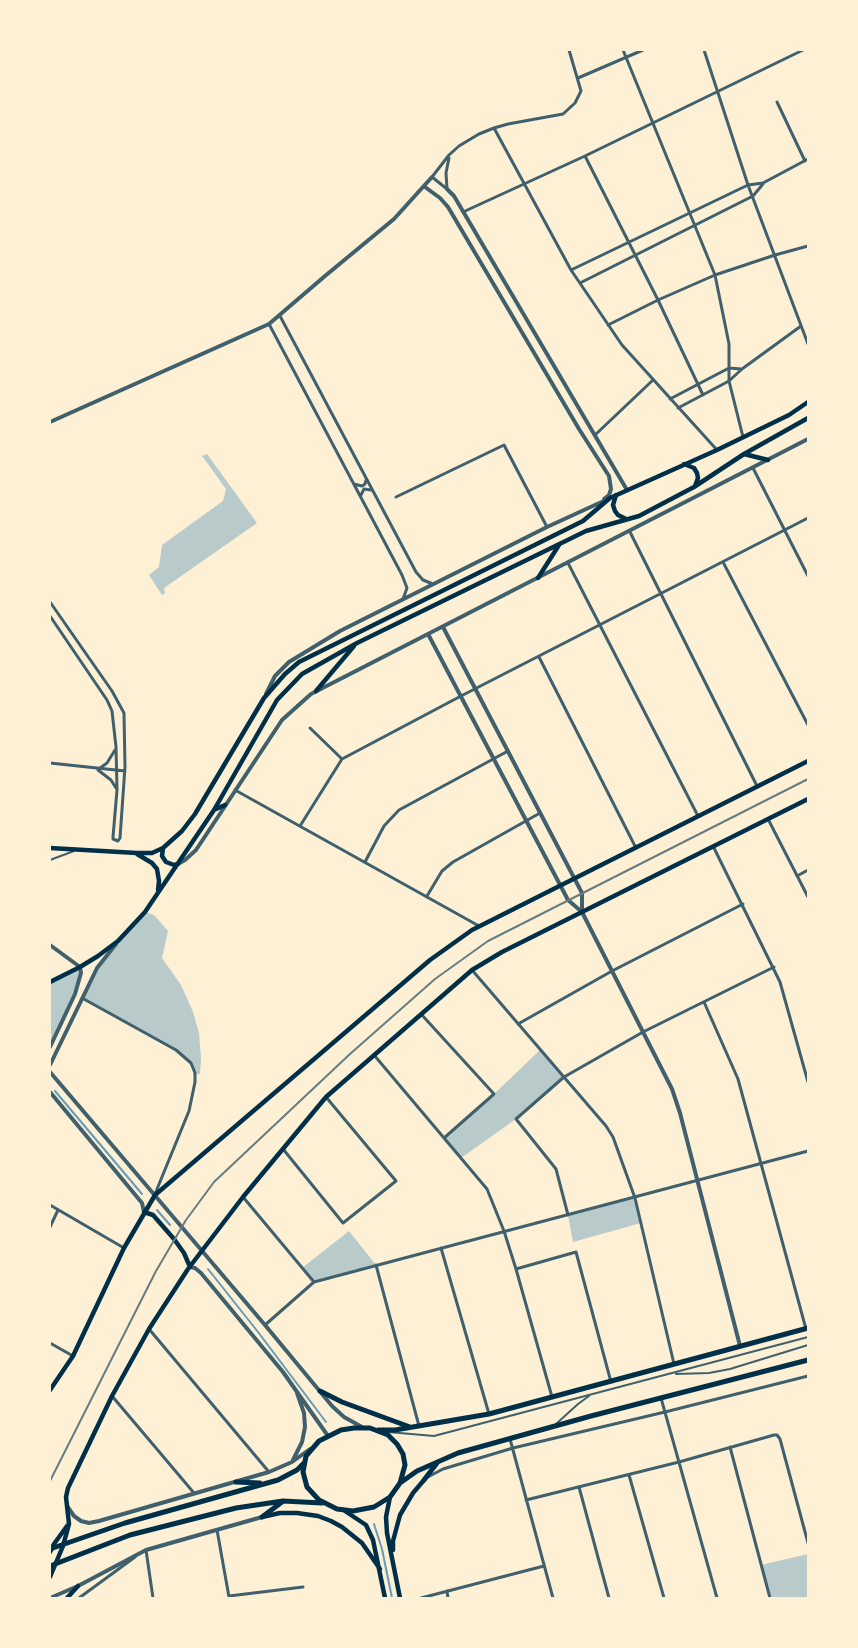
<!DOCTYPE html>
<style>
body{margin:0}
#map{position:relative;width:858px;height:1648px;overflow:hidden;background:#fdf0d5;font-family:"Varela Round",sans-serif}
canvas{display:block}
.frame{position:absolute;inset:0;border:51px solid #fdf0d5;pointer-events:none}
</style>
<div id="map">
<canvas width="858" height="1648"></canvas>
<div class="frame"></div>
</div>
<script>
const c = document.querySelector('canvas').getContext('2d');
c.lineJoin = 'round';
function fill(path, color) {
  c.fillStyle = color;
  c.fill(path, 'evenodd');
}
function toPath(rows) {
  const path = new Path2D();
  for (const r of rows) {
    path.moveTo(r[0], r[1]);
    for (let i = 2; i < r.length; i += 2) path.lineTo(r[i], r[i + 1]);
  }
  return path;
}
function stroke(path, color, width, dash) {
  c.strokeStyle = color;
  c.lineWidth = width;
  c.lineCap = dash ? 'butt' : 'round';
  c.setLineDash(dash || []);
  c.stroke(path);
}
fill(toPath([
 [207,454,257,523,164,588,165,593,162,595,149,575,159,567,162,545,223,501,226,489,202,456],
 [145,912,154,915,168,931,162,958,181,985,193,1012,199,1033,201,1058,200,1074,196,1074,191,1063,184,1056,82,998,97,968,118,941],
 [80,967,80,979,50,1047,50,982],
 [540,1050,564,1077,516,1119,461,1158,444,1138,494,1094],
 [635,1198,641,1223,573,1242,568,1215],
 [349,1231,376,1265,314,1282,302,1268],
 [808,1554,808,1598,770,1598,761,1565]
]), '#b9caca');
stroke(toPath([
 [55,1091,142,1194],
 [157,1210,170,1225],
 [208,1269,258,1332,326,1422],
 [374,1524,382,1549,392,1598]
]), '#669bbc', 2);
stroke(toPath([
 [50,860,74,851],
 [676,1374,709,1373,730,1369,808,1345],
 [556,1424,578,1404,589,1396],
 [388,1432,434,1436,808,1337]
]), '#3f606c', 2);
stroke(toPath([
 [623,50,715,275,729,344,729,381,743,437],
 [704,50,748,185,808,344],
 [578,78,643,50],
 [777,102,805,161],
 [494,128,571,270,622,345,717,450],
 [585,156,658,300,703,395],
 [447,189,432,177,449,155,459,146,479,134,494,128,508,124,563,114,575,103,581,91,569,50],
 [447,189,446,173,449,158],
 [463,212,585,156,803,50],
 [571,270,748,185,763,183,808,159],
 [580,283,753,196,763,184],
 [280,316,416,572,423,580,433,584],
 [269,324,402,575,407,588,403,599],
 [608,325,658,300,715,275,775,255,808,246],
 [670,399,729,368,741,369],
 [678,408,729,381,742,369,801,326],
 [595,435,653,380],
 [753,468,808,576],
 [354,484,362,486,365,484,366,480],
 [361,495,364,489,371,490],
 [396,497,504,445,547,527],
 [630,532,757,786],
 [723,562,808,725],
 [568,563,698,816],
 [50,602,112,691,124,713,125,767,120,838,118,841,113,839,113,837,117,790,116,747,112,711,107,700,50,616],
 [539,657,636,848],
 [310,728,342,759],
 [50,763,125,771],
 [100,768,107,763,115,750],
 [98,770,111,780,116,788],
 [235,790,479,926],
 [768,819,808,897],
 [300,826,342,759,461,696,808,518],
 [713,846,780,982,808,1082],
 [365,862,384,826,399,810,508,751],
 [797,876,808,870],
 [427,896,442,871,453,862,540,813],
 [472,970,606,1126,613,1137,635,1198,674,1364],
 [82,998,176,1050,191,1063,195,1073,195,1082,189,1111,155,1194],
 [704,1002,738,1079,806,1329],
 [421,1014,494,1094,444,1138],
 [518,1024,612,971,743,904],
 [374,1055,487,1189,504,1231,516,1269,552,1397],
 [283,1149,343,1223,396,1181,326,1097],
 [243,1197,314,1282],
 [50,1205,124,1248],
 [568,1215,556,1169,516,1119,564,1077,643,1032,774,967],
 [50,1227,58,1210],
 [441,1248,489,1414],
 [376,1265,419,1426],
 [516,1269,576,1252,611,1382],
 [265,1325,314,1282,808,1151],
 [149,1329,269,1472],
 [50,1343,73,1356],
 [112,1396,194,1493],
 [661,1398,717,1598],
 [510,1439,553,1598],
 [730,1447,770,1598],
 [629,1475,664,1598],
 [426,1478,443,1469,513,1448,665,1412,808,1376],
 [579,1487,609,1598],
 [526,1500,679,1462,774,1435,777,1435,780,1439,808,1543],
 [217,1530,229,1597],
 [145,1551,146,1550,153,1598],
 [447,1591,448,1598],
 [229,1596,303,1587],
 [79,1598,135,1557],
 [421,1598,544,1566]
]), '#3f606c', 3);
stroke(toPath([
 [425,187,440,198,448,207,579,429,609,476,611,489,609,495,604,499],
 [447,189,454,196,627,490],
 [50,422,269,324,325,276,394,219,432,177],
 [443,627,582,893,582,912],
 [428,634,568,900,582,912,672,1089,680,1113,740,1346],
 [266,694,275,676,289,662,340,631,547,527,608,499],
 [178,864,185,860,196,850,282,720,311,694,808,439],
 [50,945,80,967,81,973,75,994,50,1047],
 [50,1065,97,968,116,944],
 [50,1072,265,1325,332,1406,344,1417,362,1427],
 [50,1092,142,1203,144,1212],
 [190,1267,195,1268,201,1273,283,1372,328,1436],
 [293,1460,302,1442,305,1427,304,1413,297,1393],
 [67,1506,74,1516,81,1521,89,1523,99,1521,269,1472,292,1462,310,1449],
 [50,1598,78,1586,146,1550,262,1517]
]), '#3f606c', 4);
stroke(toPath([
 [744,454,768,460],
 [684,464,694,468,697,473,698,478,695,486],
 [616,495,613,505,615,511,618,515,626,519],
 [538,578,559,545],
 [316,691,354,646],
 [216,809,225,805],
 [50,848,137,853,152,853,163,848,182,831,195,814,264,698,285,674,299,662,583,521,610,498,717,450,789,415,808,402],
 [163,848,162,856,166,862,174,865,178,864],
 [137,854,152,863,157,869,159,881,158,890],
 [50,982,80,967,98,956,118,941,145,912,214,810,277,700,302,674,357,643,586,531,639,516,694,487,744,454,808,418],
 [144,1212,153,1215,174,1239,184,1253,190,1267],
 [50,1390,73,1356,124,1248,155,1195,430,960,472,930,808,761],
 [390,1497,386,1517,387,1533,400,1598],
 [345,1511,366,1525,373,1540,385,1598],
 [262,1517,280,1513,297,1513,318,1516,331,1521,342,1527,362,1543,380,1569],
 [393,1550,393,1541,400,1515,413,1493,424,1480],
 [50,1552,54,1544,67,1526],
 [50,1577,63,1546,69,1524,66,1497,68,1488,112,1396,149,1329,188,1269,243,1197,326,1097,472,970,502,952,808,799],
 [67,1598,78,1586]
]), '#003049', 4.5);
stroke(toPath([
 [320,1391,342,1402,410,1427],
 [354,1428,370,1428,388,1435,397,1444,403,1454,405,1465,400,1483,390,1497,374,1507,353,1511,337,1509,319,1500,307,1487,303,1472,306,1456,319,1441,341,1430,354,1428],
 [378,1430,395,1430,489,1414,808,1328],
 [424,1480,437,1463],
 [236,1482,260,1483],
 [400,1483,417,1471,458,1453,591,1416,808,1360],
 [262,1517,282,1502],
 [50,1549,125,1523,278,1480,297,1470,303,1464],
 [50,1566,130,1535,236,1508,283,1501,322,1503]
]), '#003049', 5);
stroke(toPath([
 [50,1481,156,1271,186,1220,214,1182,350,1054,435,979,488,941,808,779]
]), '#657d81', 2);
</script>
